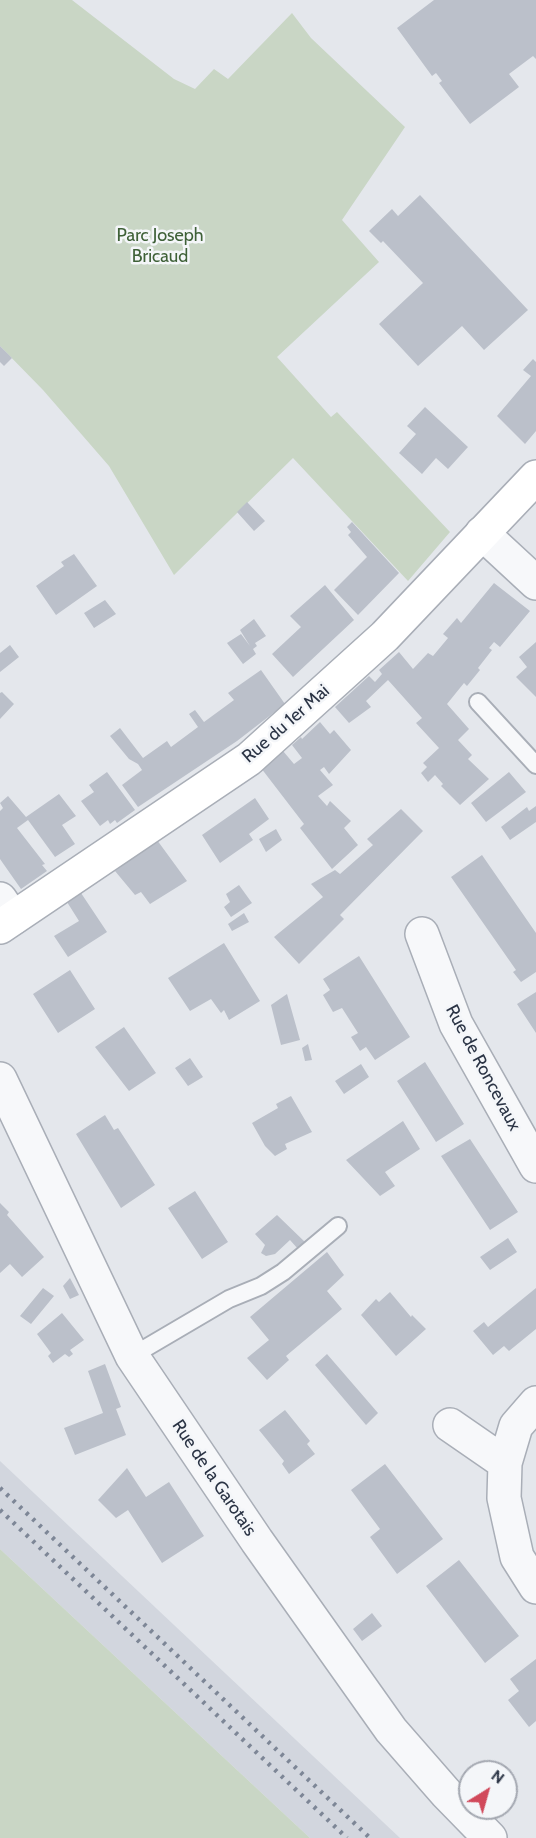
<!DOCTYPE html>
<style>
body{margin:0}
#map{position:relative;width:536px;height:1838px;overflow:hidden;background:#e4e7ec;font-family:Cabin,sans-serif}
canvas{display:block}
.north{position:absolute;left:458px;top:1760px;width:60px;height:60px;box-sizing:border-box;background:#f4f6f9;border:2px solid #a4a8b1;border-radius:50%;rotate:37deg;font-size:16px;font-weight:700;line-height:24px;text-align:center;color:#2b3445}
.north::after{content:'';display:block;margin:auto;width:21px;height:27px;background:#d1495b;clip-path:polygon(50% 0,100% 100%,50% 72%,0 100%)}
</style>
<div id="map">
<canvas width="536" height="1838"></canvas>
<div class="north">N</div>
</div>
<script>
const c = document.querySelector('canvas').getContext('2d');
c.lineJoin = 'round';
function fill(path, color) {
  c.fillStyle = color;
  c.fill(path, 'evenodd');
}
function toPath(rows) {
  const path = new Path2D();
  for (const r of rows) {
    path.moveTo(r[0], r[1]);
    for (let i = 2; i < r.length; i += 2) path.lineTo(r[i], r[i + 1]);
  }
  return path;
}
function stroke(path, color, width, dash) {
  c.strokeStyle = color;
  c.lineWidth = width;
  c.lineCap = dash ? 'butt' : 'round';
  c.setLineDash(dash || []);
  c.stroke(path);
}
function write(font, color, halo, rows, align = 'center') {
  c.font = font + ' Cabin,sans-serif';
  c.lineWidth = 5;
  c.setLineDash([]);
  c.textBaseline = 'middle';
  c.strokeStyle = halo;
  c.fillStyle = color;
  for (const [text, x, y, turn = 0] of rows) {
    c.save();
    c.translate(x, y);
    c.rotate((+turn || 0) * Math.PI / 180);
    c.textAlign = isNaN(turn) ? turn : align;
    if (halo) c.strokeText(text, 0, 0);
    c.fillText(text, 0, 0);
    c.restore();
  }
}
fill(toPath([
 [0,1461,400,1838,310,1838,0,1549]
]), '#d2d6de');
fill(toPath([
 [0,0,72,0,174,79,195,89,214,69,228,79,292,13,311,38,405,127,342,220,379,262,277,357,331,417,337,412,450,532,408,581,293,458,174,575,109,466,43,390,0,346],
 [0,1549,310,1838,0,1838]
]), '#c9d6c5');
fill(toPath([
 [434,0,536,0,536,59,533,56,509,74,519,87,470,124,439,83,442,81,436,73,432,76,397,28],
 [420,195,528,310,484,350,462,326,418,366,379,324,423,283,383,241,381,243,369,231,392,209,398,216],
 [0,346,12,358,4,366,0,362],
 [533,359,536,362,536,431,525,444,497,416,531,376,523,370],
 [425,407,468,447,448,469,436,458,422,474,399,453,416,434,407,426],
 [247,502,265,521,254,531,237,512],
 [352,522,399,573,358,615,334,590,367,557,348,535,351,532,347,527],
 [74,554,97,586,56,615,36,586,64,566,61,562],
 [494,583,530,611,500,647,494,642,489,648,492,650,478,668,480,670,467,686,464,683,447,704,469,729,458,740,472,755,468,759,489,779,460,805,441,786,443,784,435,775,428,782,421,773,427,767,423,763,439,748,416,723,422,718,388,680,366,701,371,707,349,723,335,707,369,676,375,682,382,674,379,670,399,652,413,669,428,653,433,656,448,638,443,634,457,618,461,623],
 [325,585,354,620,293,677,272,654,301,627,290,616],
 [105,600,116,614,94,628,84,613],
 [254,619,266,636,255,643,257,646,253,649,256,654,243,664,227,643,241,634,250,646,240,630],
 [536,642,536,697,516,677,527,667,519,657],
 [10,645,19,657,0,672,0,653],
 [261,670,285,704,237,741,138,807,122,785,142,770,138,764,129,759,110,736,120,728,143,758,167,741,171,747,198,727,189,714,195,710,204,722,234,700,228,693],
 [2,692,14,704,0,719,0,693],
 [320,722,330,734,334,730,351,750,329,774,324,767,320,770,333,785,318,796,327,806,330,801,351,821,344,828,358,845,332,869,300,828,304,824,261,768,283,751,294,764,302,758,292,745,301,737,302,739],
 [107,772,135,810,117,823,115,820,110,824,108,820,100,826,81,801,94,792,89,785],
 [509,772,526,792,486,822,471,803],
 [59,794,76,816,62,825,75,844,55,857,28,820,17,828,45,864,42,865,47,871,21,889,0,859,0,811,3,808,0,803,8,796,26,817],
 [255,798,269,819,249,834,253,840,220,863,202,835],
 [536,806,536,822,510,840,501,827,527,807,529,811],
 [401,809,423,831,340,915,344,919,299,964,274,937,323,897,311,884,335,870,340,874,373,845,367,839],
 [276,829,282,840,266,852,259,839],
 [157,840,187,881,150,904,141,892,135,895,115,871],
 [482,855,536,933,536,972,521,982,513,972,516,970,451,877],
 [239,885,252,903,231,917,224,907,230,902,226,894],
 [81,893,107,932,68,957,54,936,79,921,67,902],
 [244,913,249,922,232,931,228,924],
 [224,943,260,1001,229,1020,224,1010,221,1013,211,999,190,1011,168,978],
 [359,956,410,1037,375,1060,366,1047,360,1051,351,1037,358,1033,342,1008,333,1012,323,995,330,990,323,979],
 [70,970,95,1009,58,1033,33,994],
 [536,992,536,1033,517,1004],
 [287,994,300,1040,281,1045,271,1005],
 [124,1027,156,1073,129,1091,95,1047],
 [308,1044,312,1060,305,1061,302,1048],
 [190,1058,203,1077,188,1086,175,1068],
 [425,1062,464,1124,436,1142,397,1081],
 [361,1064,369,1077,344,1094,335,1081],
 [291,1096,312,1132,285,1144,287,1149,275,1156,265,1146,252,1123,278,1108,276,1104],
 [105,1115,114,1130,118,1128,155,1185,121,1208,76,1134],
 [403,1121,420,1149,385,1172,395,1186,380,1196,346,1160],
 [470,1139,518,1212,490,1230,441,1156],
 [195,1191,228,1242,202,1259,168,1208],
 [0,1203,9,1212,7,1215,44,1257,22,1277,10,1264,0,1273],
 [277,1215,306,1243,298,1249,290,1240,275,1254,266,1256,261,1253,265,1245,255,1234],
 [508,1238,517,1252,490,1270,480,1257],
 [327,1252,344,1275,327,1291,342,1309,286,1356,289,1360,267,1380,247,1358,269,1340,250,1317],
 [70,1278,79,1295,70,1299,63,1286],
 [43,1288,54,1296,31,1324,20,1316],
 [536,1288,536,1329,509,1351,504,1346,493,1355,473,1331,484,1322,488,1327],
 [390,1292,411,1317,412,1315,426,1329,396,1356,361,1315,376,1299,379,1302],
 [62,1313,84,1340,70,1350,73,1354,69,1357,65,1354,53,1363,48,1356,51,1353,37,1334],
 [327,1354,378,1413,366,1425,315,1365],
 [105,1364,121,1407,116,1409,126,1435,75,1455,64,1428,103,1413,88,1371],
 [285,1410,310,1441,307,1444,315,1454,289,1474,282,1464,284,1461,259,1430],
 [385,1464,443,1539,397,1574,370,1537,380,1529,351,1490],
 [127,1468,146,1497,169,1482,204,1536,162,1563,128,1510,116,1518,98,1500],
 [459,1560,519,1636,485,1663,426,1586],
 [372,1613,382,1626,362,1641,353,1629],
 [536,1659,536,1721,529,1727,508,1700,519,1691,510,1679]
]), '#bbc0ca');
const lane = toPath([
 [478,702,536,765],
 [132,1356,229,1299,261,1286,283,1272,338,1226]
]);
const street = toPath([
 [482,533,536,583],
 [0,899,13,918],
 [422,934,456,1024,536,1166],
 [0,1079,132,1356,257,1541,391,1730,446,1793,490,1838],
 [536,1403,516,1426,505,1463,504,1498,517,1557,536,1587],
 [450,1425,505,1463]
]);
const secondary = toPath([
 [0,927,249,759,385,636,536,477]
]);
stroke(lane, '#a9aeb7', 20);
stroke(street, '#a9aeb7', 36);
stroke(secondary, '#a9aeb7', 36);
stroke(lane, '#f7f8fa', 16);
stroke(street, '#f7f8fa', 33);
stroke(secondary, '#fff', 33);
stroke(toPath([
 [0,1488,370,1838],
 [0,1510,347,1838]
]), '#7d8696', 4.5, [3, 6]);
write('18px', '#3f6138', '#f4f6f9', [
 ["Parc Joseph",160,236],
 ["Bricaud",160,257]
]);
write('18px', '#2b3445', '#f4f6f9', [
 ["Rue du 1er Mai",286,724,-41],
 ["Rue de Roncevaux",483,1068,62],
 ["Rue de la Garotais",214,1478,56]
]);
</script>
